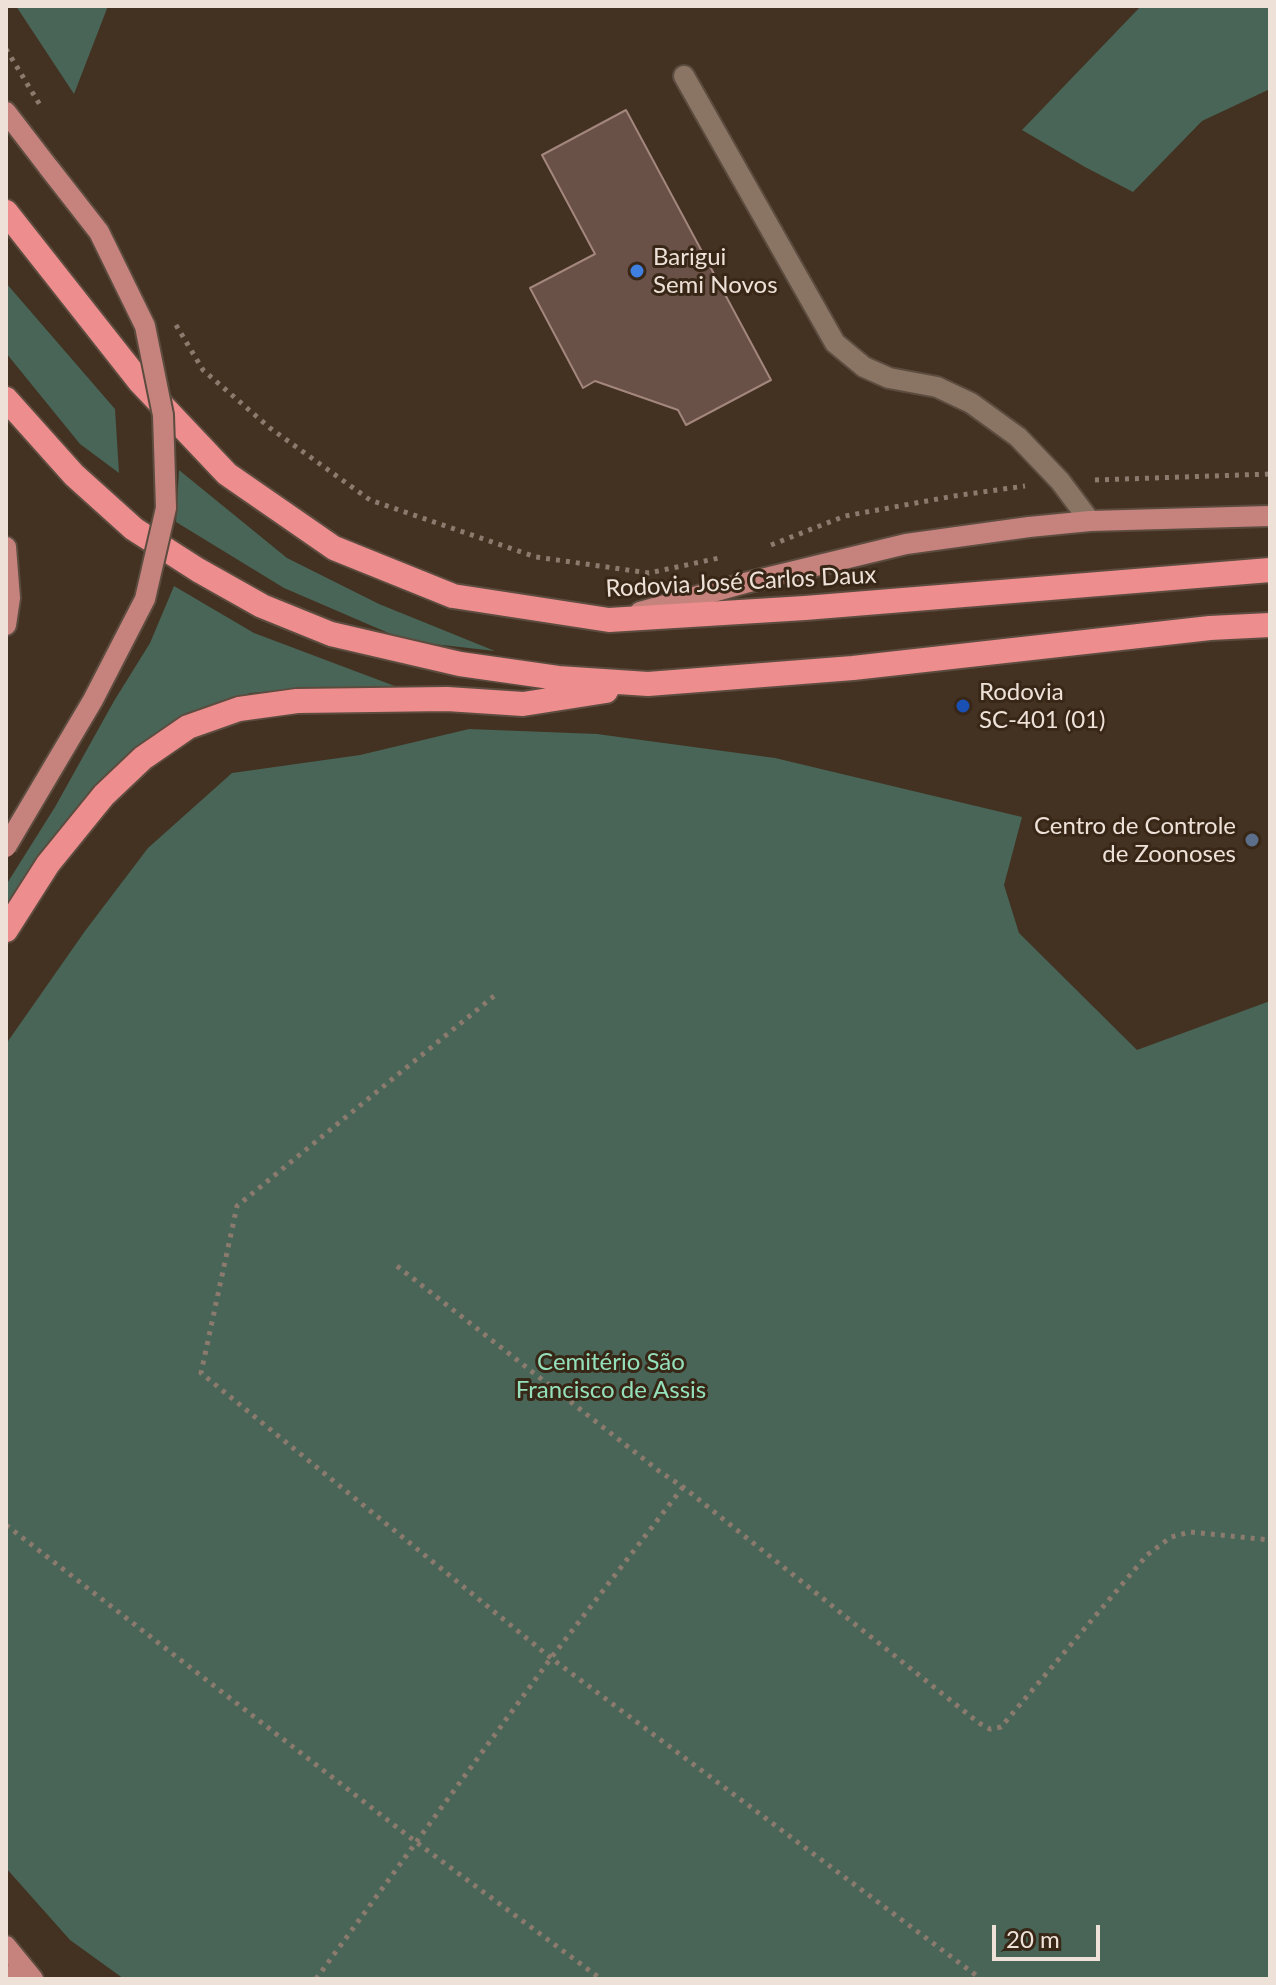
<!DOCTYPE html>
<meta charset="utf-8">
<style>
body{margin:0}
#map{position:relative;width:1276px;height:1985px;overflow:hidden;background:#433121;font-family:Lato,sans-serif}
canvas{display:block}
.frame{position:absolute;inset:0;border:8px solid #ede1d8;pointer-events:none}
.scale{position:absolute;left:992px;top:1925px;width:108px;height:36px;box-sizing:border-box;border:4px solid #ede1d8;border-top:0;padding-left:10px;font-size:24px;line-height:28px;white-space:nowrap;color:#ede1d8;-webkit-text-stroke:6px #382717;paint-order:stroke}
</style>
<div id="map">
<canvas width="1276" height="1985"></canvas>
<div class="frame"></div>
<div class="scale">20 m</div>
</div>
<script>
const c = document.querySelector('canvas').getContext('2d');
c.lineJoin = 'round';
function fill(path, color) {
  c.fillStyle = color;
  c.fill(path, 'evenodd');
}
function toPath(rows) {
  const path = new Path2D();
  for (const r of rows) {
    path.moveTo(r[0], r[1]);
    for (let i = 2; i < r.length; i += 2) path.lineTo(r[i], r[i + 1]);
  }
  return path;
}
function stroke(path, color, width, dash) {
  c.strokeStyle = color;
  c.lineWidth = width;
  c.lineCap = dash ? 'butt' : 'round';
  c.setLineDash(dash || []);
  c.stroke(path);
}
function write(font, color, halo, rows, align = 'center') {
  c.font = font + ' Lato,sans-serif';
  c.lineWidth = 6;
  c.setLineDash([]);
  c.textBaseline = 'middle';
  c.strokeStyle = halo;
  c.fillStyle = color;
  for (const [text, x, y, turn = 0] of rows) {
    c.save();
    c.translate(x, y);
    c.rotate((+turn || 0) * Math.PI / 180);
    c.textAlign = isNaN(turn) ? turn : align;
    if (halo) c.strokeText(text, 0, 0);
    c.fillText(text, 0, 0);
    c.restore();
  }
}
fill(toPath([
 [16,6,108,6,74,94],
 [1141,6,1270,6,1270,89,1202,121,1133,192,1085,167,1022,130],
 [6,283,115,409,119,473,80,444,6,353],
 [179,470,287,558,379,604,495,651,407,641,284,588,176,522],
 [174,586,254,633,416,694,298,689,250,693,207,709,161,733,6,917,6,885,55,807,114,701,150,643],
 [469,729,597,734,775,758,1022,817,1004,885,1019,933,1137,1050,1270,1001,1270,1979,124,1979,70,1940,6,1868,6,1044,85,931,148,848,232,773,360,755]
]), '#486557');
const building = toPath([
 [626,110,771,380,686,425,678,410,595,381,583,388,530,288,595,254,542,155,626,110]
]);
fill(building, '#6a5148');
stroke(building, '#a3877e', 2);
const minor = toPath([
 [684,76,835,343,864,367,889,378,937,387,971,403,1018,437,1060,481,1090,521]
]);
const major = toPath([
 [6,112,49,168],
 [6,547,10,598,6,625],
 [640,612,745,583,906,544,1029,527,1090,521,1270,516],
 [6,1946,33,1979],
 [6,1975,18,1979]
]);
const highway = toPath([
 [6,212,140,382,227,474,334,548,453,596,609,620,805,608,1270,570],
 [6,399,74,475,134,529,198,570,262,606,331,634,460,664,558,678,648,684,853,668,1210,628,1270,625],
 [6,930,48,864,104,795,143,758,188,727,239,709,297,701,447,699,523,704,606,691]
]);
stroke(minor, '#5c4c3f', 24);
stroke(major, '#5c4c3f', 24);
stroke(highway, '#5c4c3f', 28);
stroke(toPath([
 [6,49,40,105],
 [176,325,203,370,270,428,370,500,536,557,649,573,719,558],
 [1095,480,1270,474],
 [771,545,845,516,954,496,1025,486],
 [494,996,237,1206,201,1373,551,1658,981,1979],
 [397,1266,659,1471,683,1487,979,1723,990,1729,1001,1727,1147,1555,1171,1537,1190,1532,1270,1540],
 [6,1525,416,1842,601,1979],
 [316,1979,551,1658,683,1487]
]), '#8b7b6e', 5, [4, 6]);
stroke(minor, '#8a7564', 20);
stroke(major, '#c6837d', 20);
stroke(highway, '#ee8d8d', 24);
const majorBridge = toPath([
 [6,847,93,700,145,599,166,508,163,415,145,326,99,232,49,168]
]);
stroke(majorBridge, '#5c4c3f', 24, []);
stroke(majorBridge, '#c6837d', 20);
for (const [x, y, r, color] of [
 [637,271,8,"#3f7fe0"],
 [963,706,8,"#1a4fb4"],
 [1252,840,8,"#5c6f8a"]
]) {
  const dot = new Path2D();
  dot.arc(x, y, r, 0, 2 * Math.PI);
  c.fillStyle = color;
  c.fill(dot);
  stroke(dot, '#382717', 3);
}
write('24px', '#ede1d8', '#382717', [
 ["Barigui",653,257],
 ["Semi Novos",653,285],
 ["Rodovia",979,692],
 ["SC-401 (01)",979,720],
 ["Centro de Controle",1236,826,"right"],
 ["de Zoonoses",1236,854,"right"]
], 'left');
write('24px', '#ede1d8', '#382717', [
 ["Rodovia José Carlos Daux",741,582,-3]
]);
write('24px', '#93e0bb', '#382717', [
 ["Cemitério São",611,1362],
 ["Francisco de Assis",611,1390]
]);
</script>
